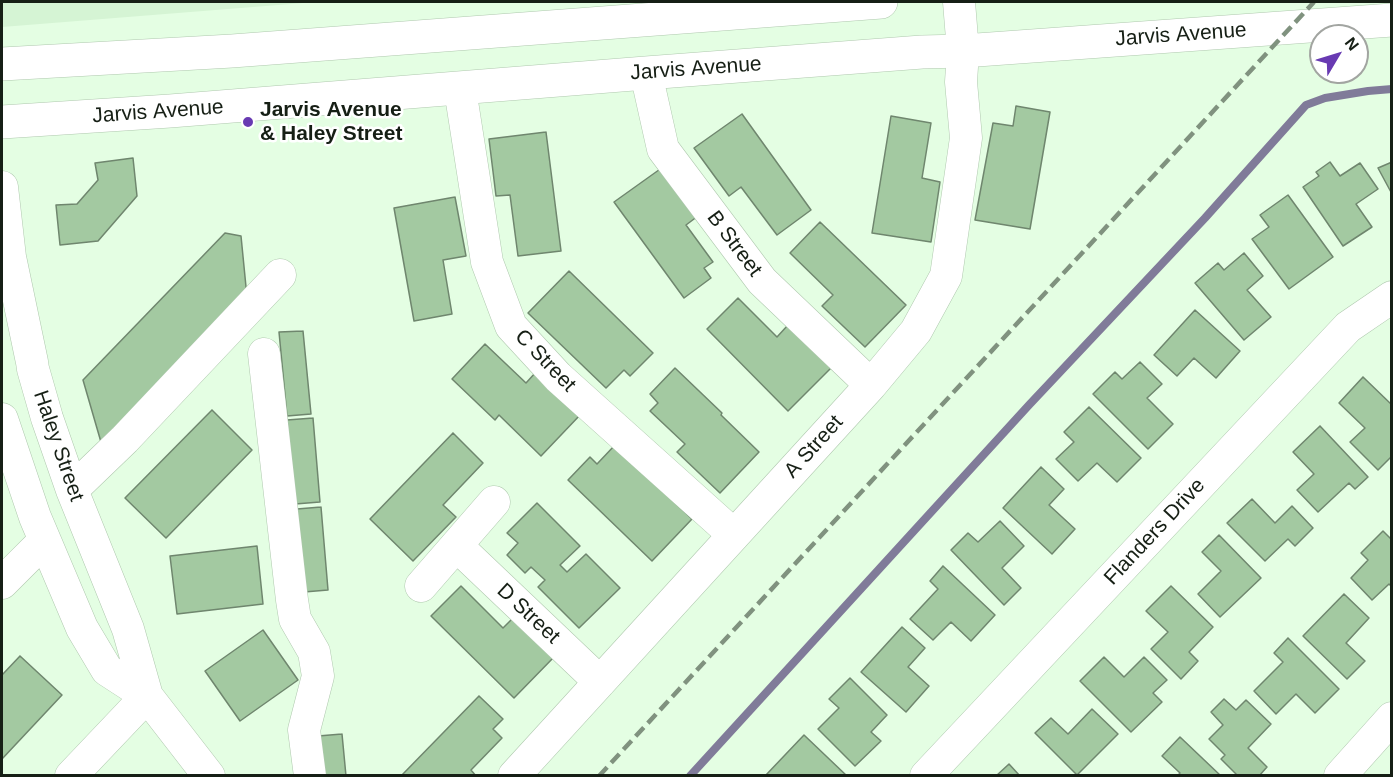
<!DOCTYPE html>
<style>
body{margin:0}
#map{position:relative;width:1393px;height:777px;overflow:hidden;background:#e4fee3;font-family:Arial,sans-serif}
canvas{display:block}
.frame{position:absolute;inset:0;border:3px solid #161f15;pointer-events:none}
.north{position:absolute;left:1309px;top:24px;width:60px;height:60px;box-sizing:border-box;background:#fff;border:2px solid #a2a5a1;border-radius:50%;rotate:52deg;font-size:16px;font-weight:700;line-height:24px;text-align:center;color:#161f15}
.north::after{content:'';display:block;margin:auto;width:21px;height:27px;background:#683ab2;clip-path:polygon(50% 0,100% 100%,50% 72%,0 100%)}
</style>
<div id="map">
<canvas width="1393" height="777"></canvas>
<div class="frame"></div>
<div class="north">N</div>
</div>
<script>
const c = document.querySelector('canvas').getContext('2d');
c.lineJoin = 'round';
function fill(path, color) {
  c.fillStyle = color;
  c.fill(path, 'evenodd');
}
function toPath(rows) {
  const path = new Path2D();
  for (const r of rows) {
    path.moveTo(r[0], r[1]);
    for (let i = 2; i < r.length; i += 2) path.lineTo(r[i], r[i + 1]);
  }
  return path;
}
function stroke(path, color, width, dash) {
  c.strokeStyle = color;
  c.lineWidth = width;
  c.lineCap = dash ? 'butt' : 'round';
  c.setLineDash(dash || []);
  c.stroke(path);
}
function write(font, color, halo, rows, align = 'center') {
  c.font = font + ' Arial,sans-serif';
  c.lineWidth = 5;
  c.setLineDash([]);
  c.textBaseline = 'middle';
  c.strokeStyle = halo;
  c.fillStyle = color;
  for (const [text, x, y, turn = 0] of rows) {
    c.save();
    c.translate(x, y);
    c.rotate((+turn || 0) * Math.PI / 180);
    c.textAlign = isNaN(turn) ? turn : align;
    if (halo) c.strokeText(text, 0, 0);
    c.fillText(text, 0, 0);
    c.restore();
  }
}
fill(toPath([
 [2,2,316,2,2,27]
]), '#d5f4d4');
stroke(toPath([
 [690,776,1029,405,1205,218,1306,105,1325,98,1368,91,1392,89]
]), '#807b99', 8);
const building = toPath([
 [1016,106,1050,112,1030,229,975,220,993,123,1013,126,1016,106],
 [742,114,811,210,777,235,741,187,729,196,694,148,742,114],
 [891,116,931,123,922,178,940,182,931,242,872,233,891,116],
 [546,132,561,251,518,256,510,195,496,196,489,139,546,132],
 [133,158,137,196,98,241,60,245,56,205,77,204,98,180,95,163,133,158],
 [1330,162,1340,176,1360,163,1378,189,1356,204,1372,227,1343,246,1303,187,1319,176,1316,172,1330,162],
 [1392,162,1392,194,1378,168,1392,162],
 [663,167,698,216,686,225,713,262,704,268,711,278,684,298,614,202,663,167],
 [1288,195,1333,257,1289,289,1252,239,1269,227,1260,215,1288,195],
 [455,197,466,256,443,260,452,314,414,321,394,208,455,197],
 [820,222,906,305,865,347,822,306,833,295,790,253,820,222],
 [225,233,241,236,247,297,103,449,83,380,225,233],
 [1244,253,1263,276,1247,290,1271,317,1244,340,1195,283,1218,263,1224,270,1244,253],
 [569,271,653,353,630,376,624,370,606,388,528,313,569,271],
 [738,298,777,337,788,325,831,368,788,411,707,329,738,298],
 [1195,310,1240,351,1216,378,1194,358,1177,376,1154,355,1195,310],
 [303,331,311,414,287,416,279,332,303,331],
 [485,344,526,383,536,372,581,414,541,456,499,415,495,420,452,379,485,344],
 [1140,362,1162,384,1147,398,1173,424,1148,449,1093,394,1115,372,1122,379,1140,362],
 [675,368,722,413,721,415,759,452,720,493,677,452,685,444,650,411,658,403,650,394,675,368],
 [1363,377,1392,405,1392,456,1378,470,1350,442,1365,428,1339,403,1363,377],
 [1089,407,1141,458,1117,482,1097,463,1078,481,1056,459,1074,442,1064,432,1089,407],
 [212,410,252,450,166,538,125,498,212,410],
 [313,418,320,502,295,504,287,420,313,418],
 [1320,426,1368,477,1355,489,1349,483,1318,512,1297,490,1314,474,1293,452,1320,426],
 [453,433,483,463,443,505,456,517,413,561,370,519,453,433],
 [615,445,692,519,652,561,568,480,590,457,597,464,615,445],
 [1041,467,1064,489,1049,505,1075,529,1052,554,1003,508,1041,467],
 [1252,499,1275,523,1292,506,1313,528,1295,546,1288,539,1265,561,1227,523,1252,499],
 [537,503,580,546,560,565,567,572,586,554,620,588,579,628,538,587,545,580,531,567,525,573,507,555,518,543,507,533,537,503],
 [321,507,328,590,304,592,297,509,321,507],
 [1000,521,1024,546,1002,568,1021,588,1004,605,951,550,968,533,978,542,1000,521],
 [1383,531,1392,540,1392,587,1389,584,1372,600,1351,578,1368,560,1361,553,1383,531],
 [1219,535,1261,578,1220,617,1198,594,1221,571,1202,552,1219,535],
 [257,546,263,604,177,614,170,556,257,546],
 [943,566,995,615,971,641,951,622,933,640,910,619,938,589,930,581,943,566],
 [461,586,503,628,515,616,555,656,514,698,431,616,461,586],
 [1171,586,1213,627,1189,652,1198,661,1181,679,1151,649,1168,632,1146,611,1171,586],
 [1344,594,1369,618,1346,643,1365,661,1347,679,1303,636,1344,594],
 [902,627,925,648,908,667,929,686,906,712,861,672,902,627],
 [263,630,298,680,240,721,205,671,263,630],
 [1288,638,1339,689,1315,713,1296,694,1276,714,1254,691,1283,662,1274,653,1288,638],
 [20,656,62,695,2,759,2,675,20,656],
 [1104,657,1124,677,1144,657,1167,680,1153,693,1162,702,1131,732,1080,681,1104,657],
 [850,678,887,715,871,732,881,741,855,766,818,729,839,708,829,699,850,678],
 [479,696,503,719,493,729,502,738,471,770,476,776,401,776,479,696],
 [1224,699,1236,710,1246,700,1271,724,1248,748,1267,767,1259,776,1238,776,1221,759,1225,755,1209,739,1223,725,1211,712,1224,699],
 [1092,709,1118,734,1077,775,1035,733,1051,718,1068,734,1092,709],
 [342,734,346,776,322,776,318,736,342,734],
 [804,735,847,776,765,776,804,735],
 [1180,737,1221,776,1177,776,1180,773,1162,756,1180,737],
 [1009,764,1020,776,996,776,1009,764]
]);
fill(building, '#a3c9a1');
stroke(building, '#6f866e', 1.5);
const minor = toPath([
 [646,73,663,149,762,281,871,385],
 [460,89,487,262,511,326,558,377,734,535],
 [2,187,10,257,32,362,33,369,47,418,72,490,128,629,147,696],
 [264,354,292,600,295,619,314,652,318,676,304,730,310,776],
 [2,419,35,517,82,628,107,670,147,696,209,776],
 [72,490,125,439,280,275],
 [457,546,600,682],
 [2,583,44,541],
 [421,586,494,502],
 [71,776,147,696],
 [514,776,871,385,916,331,946,276,966,138,961,82,963,51,959,2],
 [926,776,1348,327,1392,297],
 [1340,776,1392,718]
]);
const major = toPath([
 [2,64,232,51,881,2],
 [2,122,170,111,646,73,922,52,963,51,1392,20]
]);
stroke(minor, '#afc8ae', 33);
stroke(major, '#afc8ae', 34);
stroke(minor, '#fff', 32);
stroke(major, '#fff', 33);
stroke(toPath([
 [599,776,1314,2]
]), '#80927f', 4.5, [12, 6]);
for (const [x, y, r, color] of [
 [248,122,6,"#683ab2"]
]) {
  const dot = new Path2D();
  dot.arc(x, y, r, 0, 2 * Math.PI);
  c.fillStyle = color;
  c.fill(dot);
  stroke(dot, '#fff', 2);
}
write('21px', '#161f15', '#fff', [
 ["Jarvis Avenue",1181,35,-4],
 ["Jarvis Avenue",696,69,-4],
 ["Jarvis Avenue",158,112,-4],
 ["B Street",734,244,53],
 ["C Street",545,361,46],
 ["Haley Street",58,446,71],
 ["A Street",814,447,-48],
 ["Flanders Drive",1155,532,-47],
 ["D Street",528,614,43]
]);
write('bold 21px', '#161f15', '#fff', [
 ["Jarvis Avenue",260,110],
 ["& Haley Street",260,134]
], 'left');
</script>
